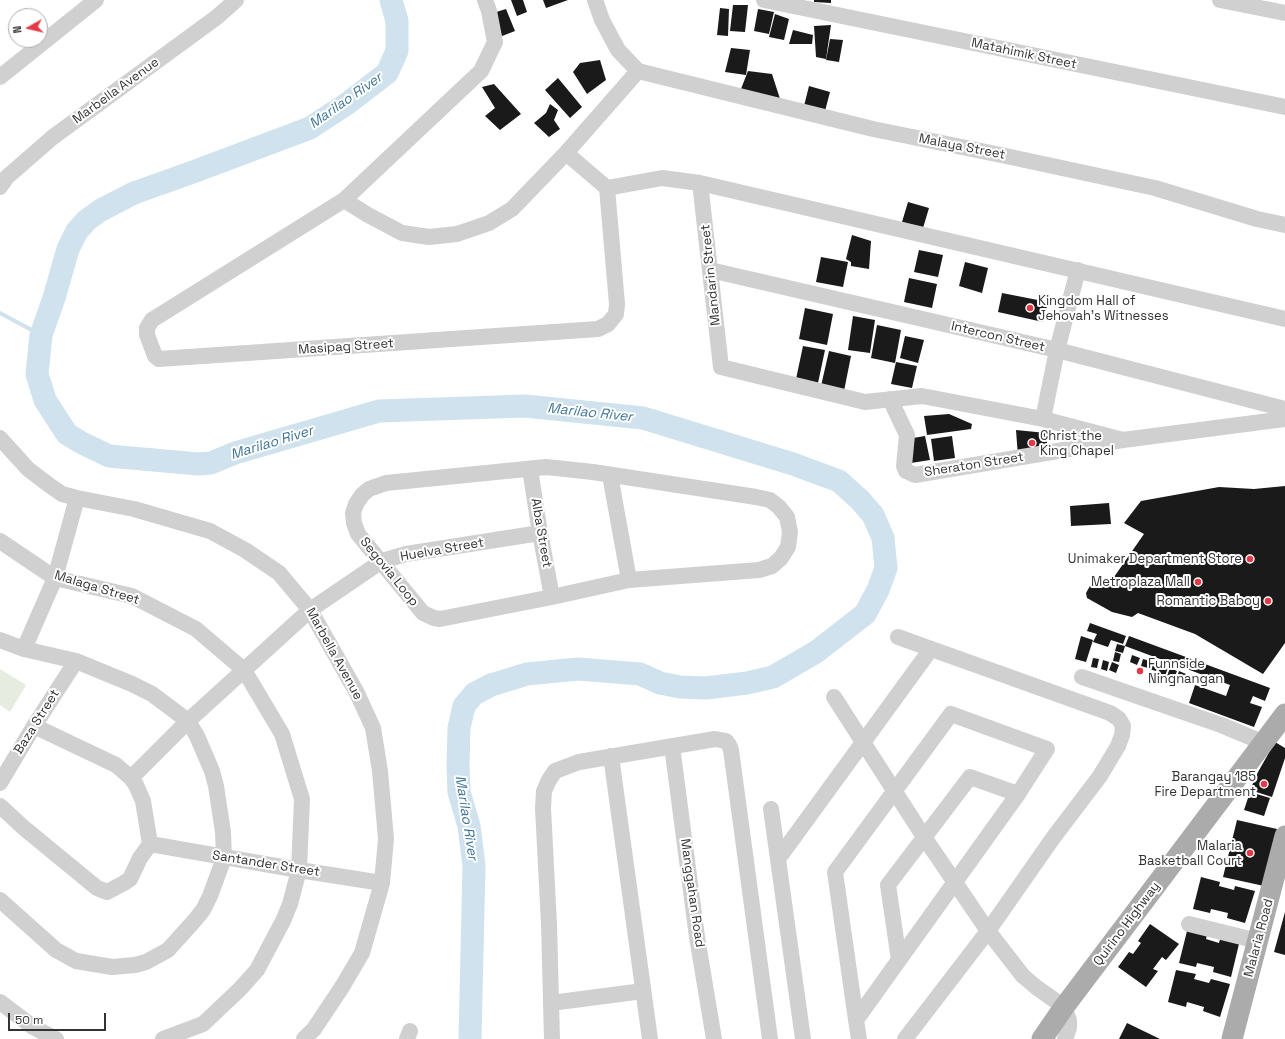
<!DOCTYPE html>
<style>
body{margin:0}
#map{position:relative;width:1285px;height:1039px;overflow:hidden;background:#fff;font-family:"Space Grotesk",sans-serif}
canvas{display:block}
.north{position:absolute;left:8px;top:8px;width:40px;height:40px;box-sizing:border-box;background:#fff;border:1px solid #adadad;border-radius:50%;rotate:262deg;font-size:11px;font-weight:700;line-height:16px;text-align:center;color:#333}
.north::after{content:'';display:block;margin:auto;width:14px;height:18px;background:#e63946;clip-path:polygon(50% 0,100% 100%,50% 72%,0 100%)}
.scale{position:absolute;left:8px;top:1013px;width:98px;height:18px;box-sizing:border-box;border:2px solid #333;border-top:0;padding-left:5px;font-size:12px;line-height:14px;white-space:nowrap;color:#333;-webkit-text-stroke:3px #fff;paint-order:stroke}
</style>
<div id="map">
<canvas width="1285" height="1039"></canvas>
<div class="north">N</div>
<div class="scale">50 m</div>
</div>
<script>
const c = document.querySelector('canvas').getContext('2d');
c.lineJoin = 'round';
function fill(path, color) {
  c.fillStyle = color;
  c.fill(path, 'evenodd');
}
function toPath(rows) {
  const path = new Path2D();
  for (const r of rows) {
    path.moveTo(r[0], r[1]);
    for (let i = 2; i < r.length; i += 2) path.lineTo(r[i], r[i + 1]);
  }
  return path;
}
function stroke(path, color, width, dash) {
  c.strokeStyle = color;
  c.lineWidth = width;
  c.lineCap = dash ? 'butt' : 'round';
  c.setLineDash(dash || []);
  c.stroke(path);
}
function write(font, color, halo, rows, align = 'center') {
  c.font = font + ' "Space Grotesk",sans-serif';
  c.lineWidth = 4;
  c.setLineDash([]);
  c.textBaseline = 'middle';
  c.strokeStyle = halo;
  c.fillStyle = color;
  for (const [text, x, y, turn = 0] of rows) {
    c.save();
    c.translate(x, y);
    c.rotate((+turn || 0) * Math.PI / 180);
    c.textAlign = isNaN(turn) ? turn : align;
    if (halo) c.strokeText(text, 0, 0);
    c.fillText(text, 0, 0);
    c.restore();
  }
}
fill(toPath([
 [0,669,26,685,10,712,0,705]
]), '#e6ecdf');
stroke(toPath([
 [0,313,41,335]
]), '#cfe2ee', 4);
stroke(toPath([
 [391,0,397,21,397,51,387,73,348,103,310,128,193,172,134,193,101,210,87,220,77,231,68,249,54,298,41,335,37,374,45,400,67,434,82,443,109,456,198,464,211,463,235,453,379,411,525,406,643,418,793,464,839,481,860,500,873,515,883,538,886,568,878,590,865,614,816,652,773,677,747,683,706,688,680,687,660,683,640,674,578,669,527,674,491,685,474,694,464,706,459,728,458,766,459,792,469,826,474,866,470,1039]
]), '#cfe2ee', 23);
fill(toPath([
 [511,0,523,0,527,12,517,16],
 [543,0,568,0,546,8],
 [814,0,831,0,831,3,814,2],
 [733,5,748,5,745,32,730,31],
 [720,8,729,9,728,36,717,35],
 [506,9,515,31,497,38,493,13],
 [758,9,774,12,769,34,754,31],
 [775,14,789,19,784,40,769,37],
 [831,25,826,59,816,57,814,26],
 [793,30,813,35,812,44,789,44],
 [830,39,843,40,839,62,826,60],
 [731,48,750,50,746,75,725,72],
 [600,60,606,80,587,94,573,72,580,63],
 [748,71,772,74,782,105,739,94],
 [558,78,582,107,570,118,545,90],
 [494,84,521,114,500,130,485,116,495,108,482,87],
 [809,86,830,92,824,115,803,110],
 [550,104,558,110,554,120,560,129,549,137,534,123,546,113],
 [908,202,929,208,923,228,902,222],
 [852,235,871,241,869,269,851,266,851,262,846,259],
 [919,250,943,255,938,277,914,272],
 [821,257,848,262,843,287,816,282],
 [965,262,988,268,982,293,959,286],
 [909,278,937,284,932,308,904,302],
 [1002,293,1048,302,1043,322,998,312],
 [805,308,833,314,827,345,799,339],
 [853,316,875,320,870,353,848,350],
 [877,325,901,330,895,363,871,358],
 [905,336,924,340,918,363,900,358],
 [803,346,825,350,818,383,796,379],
 [829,351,851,356,844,391,821,386],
 [896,362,917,366,912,388,891,384],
 [949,414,972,424,971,429,927,435,924,416],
 [1016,430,1046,433,1048,452,1018,457],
 [925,436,930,460,911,463,907,439],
 [952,436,955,458,934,461,931,439],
 [1285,486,1285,643,1263,674,1195,634,1138,613,1132,617,1112,612,1087,598,1086,593,1095,577,1107,587,1144,534,1124,523,1141,501,1219,487,1254,489],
 [1109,503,1111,524,1071,526,1070,506],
 [1090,623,1126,636,1123,644,1111,640,1108,647,1093,642,1097,634,1087,631],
 [1081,636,1093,640,1086,662,1075,659],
 [1129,636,1270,688,1265,701,1253,696,1250,703,1262,707,1254,727,1189,703,1195,685,1226,696,1230,685,1125,646],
 [1117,644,1125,646,1123,653,1115,651],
 [1115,652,1121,654,1119,662,1113,661],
 [1132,655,1140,658,1137,665,1130,662],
 [1093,658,1099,659,1097,668,1091,667],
 [1143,659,1150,661,1148,668,1141,666],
 [1103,660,1109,662,1107,671,1101,669],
 [1112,662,1119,665,1116,673,1109,670],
 [1152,662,1159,664,1156,671,1149,669],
 [1161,665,1168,668,1165,676,1158,673],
 [1170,668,1177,671,1174,679,1167,676],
 [1179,671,1186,674,1183,682,1176,680],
 [1275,742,1285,748,1285,758,1272,797,1250,790,1258,772],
 [1250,792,1270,798,1264,816,1244,810],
 [1237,820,1277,829,1264,886,1223,877],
 [1201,877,1220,882,1219,886,1234,890,1235,886,1255,891,1245,923,1227,918,1228,913,1211,909,1210,913,1193,909],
 [1285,912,1285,955,1274,952],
 [1150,924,1179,944,1166,960,1162,957,1153,969,1158,971,1146,987,1118,967,1129,952,1133,954,1141,943,1138,941],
 [1187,931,1207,935,1206,939,1219,943,1220,939,1239,944,1231,977,1213,972,1214,967,1197,963,1196,967,1179,963],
 [1176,970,1196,974,1194,979,1209,983,1211,979,1230,984,1220,1017,1203,1011,1204,1007,1187,1002,1186,1007,1168,1002],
 [1127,1023,1160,1039,1119,1039]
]), '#1a1a1a');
stroke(toPath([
 [485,0,489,11,495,42,481,71,344,200,152,320,147,328,147,335,155,356,159,359,598,329,608,324,616,314,617,304,607,188,566,153],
 [595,0,602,20,618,50,638,71],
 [764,0,1285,107],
 [1220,0,1285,13],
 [638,71,873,129,1006,156,1155,188,1257,219,1285,225],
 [0,77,96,0],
 [700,183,721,367,865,402,922,396,1043,419,1123,440],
 [0,187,7,177,53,137,217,17,236,0],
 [607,188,662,178,700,183,1285,319],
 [344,200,368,215,402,233,429,237,457,234,489,223,512,209,566,153,638,71],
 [710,270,1057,350,1285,409],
 [890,399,907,435,904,466,906,471,915,475,1123,440,1285,419],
 [1043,419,1057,350,1078,270],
 [0,438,28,469,49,485,62,494,77,498,134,509,210,531,245,550,279,573,310,610,357,693,373,728,380,771,386,839,382,883,362,953,342,987,314,1029,304,1039],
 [546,467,593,472,756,497,770,500,779,507,787,517,790,532,788,547,781,558,772,566,759,570,629,580,552,597,440,619,434,618,423,613,358,534,354,523,353,513,356,504,362,495,369,489,386,483,546,467],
 [530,469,540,533,552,597],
 [610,475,629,580],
 [0,541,55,578,132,596,196,629,244,670,282,734,302,799,299,870,290,904,283,921,257,970,240,989,203,1024,163,1039],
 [898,637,1110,713,1119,719,1123,726,1122,735,1118,746,1100,776,1053,838,988,931,905,1039],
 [0,640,24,649,76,661,132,684,152,694,188,721,197,736,212,771,216,786,223,832,224,858,210,896,203,910,195,920,168,950,146,962,135,965,112,967,76,961,56,950,0,900],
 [24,649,55,578,77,498],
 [1082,677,1221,725,1262,742],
 [834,697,924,837,988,931,1023,976,1036,987,1064,1007,1069,1020,1069,1028,1065,1039],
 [672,746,697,937,714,1039],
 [611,756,650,1039],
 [131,778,188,721,310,610,382,561,406,554,540,533],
 [0,783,34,726,76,661],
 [0,806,24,828,97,888,107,892,124,883,130,879,140,858,150,844,143,801,136,785,131,778,116,765,34,726],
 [771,809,803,1039],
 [150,844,299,870,382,883],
 [778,859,931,649],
 [1189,924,1258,941],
 [899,960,888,885,970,777,1018,794],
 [0,1002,33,1027,56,1039],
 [551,1003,643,991],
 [856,1020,1018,794,1047,749,951,714,835,872,856,1020,859,1039],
 [407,1039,410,1031],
 [552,1039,549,924,543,808,544,791,549,780,555,771,579,762,715,739,726,741,729,745,731,750,770,1039]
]), '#d0d0d0', 16);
stroke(toPath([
 [1042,1039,1064,1007,1285,714],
 [1232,1039,1285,836]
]), '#ababab', 21);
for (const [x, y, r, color] of [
 [1030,308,4,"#e63946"],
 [1032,443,4,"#e63946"],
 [1250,559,4,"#e63946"],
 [1198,582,4,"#e63946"],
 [1268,601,4,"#e63946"],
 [1140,671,4,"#e63946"],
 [1264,784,4,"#e63946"],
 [1250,853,4,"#e63946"]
]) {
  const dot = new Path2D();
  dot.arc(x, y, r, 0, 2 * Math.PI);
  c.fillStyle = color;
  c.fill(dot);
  stroke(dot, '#fff', 1.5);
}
write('13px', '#333', '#fff', [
 ["Matahimik Street",1024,54,12],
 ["Marbella Avenue",116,91,-36],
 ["Malaya Street",962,147,11],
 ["Mandarin Street",711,275,-96],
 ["Intercon Street",998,337,13],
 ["Masipag Street",346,347,-4],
 ["Sheraton Street",974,465,-9],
 ["Alba Street",541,533,80],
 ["Huelva Street",442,550,-10],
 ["Segovia Loop",389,572,51],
 ["Malaga Street",97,588,17],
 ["Marbella Avenue",334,654,61],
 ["Baza Street",37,722,-58],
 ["Santander Street",266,864,9],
 ["Manggahan Road",692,893,82],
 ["Quirino Highway",1127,924,-53],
 ["Malaria Road",1259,938,-75]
]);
write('13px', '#333', '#fff', [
 ["Kingdom Hall of",1038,301,"left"],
 ["Jehovah's Witnesses",1038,316,"left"],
 ["Christ the",1040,436,"left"],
 ["King Chapel",1040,451,"left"],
 ["Unimaker Department Store",1242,559],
 ["Metroplaza Mall",1190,582],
 ["Romantic Baboy",1260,601],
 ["Funnside",1148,664,"left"],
 ["Ningnangan",1148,679,"left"],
 ["Barangay 185",1256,777],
 ["Fire Department",1256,792],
 ["Malaria",1242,846],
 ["Basketball Court",1242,861]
], 'right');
write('italic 14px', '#3f7597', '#fff', [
 ["Marilao River",346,101,-35],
 ["Marilao River",590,413,6],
 ["Marilao River",272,443,-17],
 ["Marilao River",466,818,81]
]);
</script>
